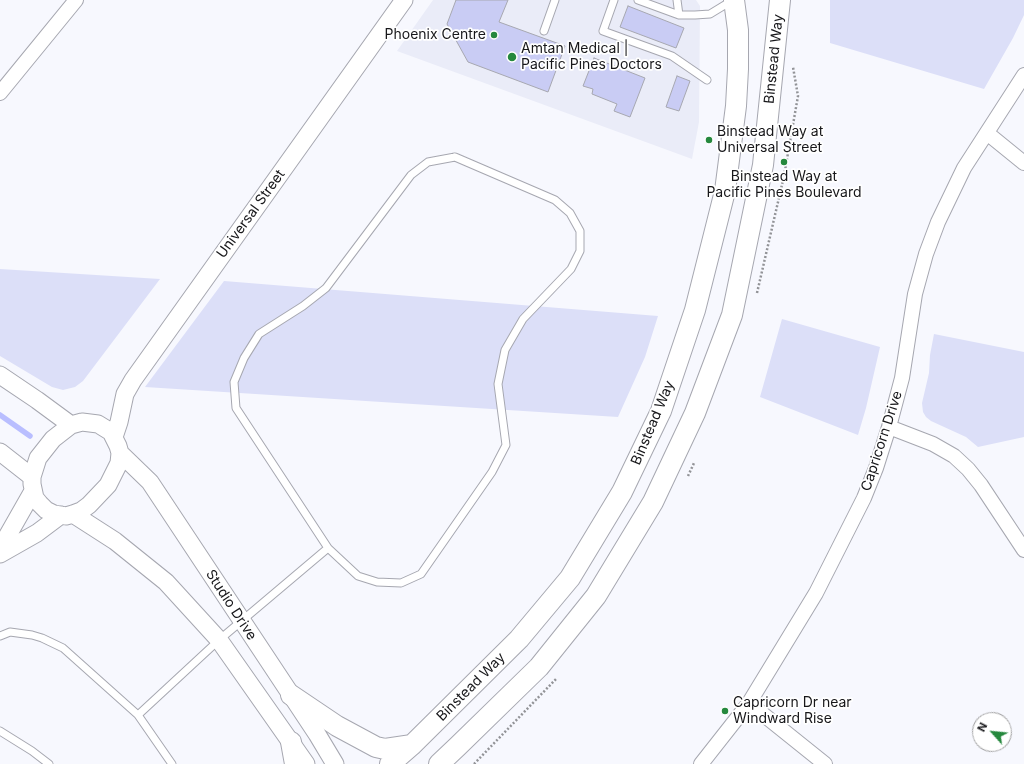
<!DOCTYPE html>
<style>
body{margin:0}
#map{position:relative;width:1024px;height:764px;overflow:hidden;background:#f7f8fe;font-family:Inter,sans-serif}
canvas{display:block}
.north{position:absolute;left:972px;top:712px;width:40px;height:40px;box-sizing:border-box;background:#fff;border:1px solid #a2a2a3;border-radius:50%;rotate:297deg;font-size:11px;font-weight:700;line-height:16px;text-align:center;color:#17171a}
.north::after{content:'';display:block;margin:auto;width:14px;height:18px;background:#25883d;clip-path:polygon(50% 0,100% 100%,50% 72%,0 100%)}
</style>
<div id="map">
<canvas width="1024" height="764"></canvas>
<div class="north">N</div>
</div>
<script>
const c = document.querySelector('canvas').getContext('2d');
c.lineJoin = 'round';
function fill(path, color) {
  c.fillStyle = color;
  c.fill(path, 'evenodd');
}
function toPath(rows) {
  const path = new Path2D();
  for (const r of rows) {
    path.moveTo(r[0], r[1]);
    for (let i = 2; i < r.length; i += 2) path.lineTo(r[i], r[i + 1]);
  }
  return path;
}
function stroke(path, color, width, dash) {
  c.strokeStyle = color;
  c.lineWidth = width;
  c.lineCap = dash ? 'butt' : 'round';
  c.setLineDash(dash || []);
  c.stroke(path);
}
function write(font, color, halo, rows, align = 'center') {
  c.font = font + ' Inter,sans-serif';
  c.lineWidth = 3.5;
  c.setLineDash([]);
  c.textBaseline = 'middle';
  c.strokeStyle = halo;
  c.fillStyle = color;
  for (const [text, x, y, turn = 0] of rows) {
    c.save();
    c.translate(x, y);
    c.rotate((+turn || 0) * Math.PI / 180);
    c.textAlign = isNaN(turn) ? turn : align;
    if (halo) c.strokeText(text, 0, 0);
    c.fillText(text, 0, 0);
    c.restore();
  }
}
fill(toPath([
 [433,0,696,0,700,6,699,122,692,159,397,51]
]), '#eaecf8');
fill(toPath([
 [830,0,1024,0,1024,15,1013,38,984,89,830,43],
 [0,269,160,279,83,381,75,387,63,390,52,387,0,356],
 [224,281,658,316,645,357,618,417,145,387],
 [782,319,880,347,866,408,858,435,760,397],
 [934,334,1024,352,1024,437,978,447,966,437,931,421,926,417,923,412,922,403,929,373,930,355]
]), '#dcdff8');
stroke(toPath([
 [0,415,30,436]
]), '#b9beff', 5.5);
const building = toPath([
 [456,0,508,0,499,22,565,46,548,92,468,62,447,24,456,0],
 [628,6,684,28,676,48,620,27,628,6],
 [594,58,645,78,630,117,614,111,617,104,592,94,593,89,583,86,594,58],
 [677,76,690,81,679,111,666,107,677,76]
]);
fill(building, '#c9ccf4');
stroke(building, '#a7a8b1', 1);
const service = toPath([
 [614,0,603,31,672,56,707,80],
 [638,0,679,15,695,15,710,14,733,0],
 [677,0,679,15],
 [544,31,555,0],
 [455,157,555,200,570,213,580,231,580,251,571,269,523,319,505,350,498,384,506,445,492,472,421,574,401,583,377,582,358,576,328,548,236,408,234,382,244,358,259,334,303,306,326,288,411,175,428,162,455,157],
 [0,636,10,632,32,635,42,638,63,648,138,715,172,764],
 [138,715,219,640,328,548],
 [0,731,32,751,49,764]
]);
const minor = toPath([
 [0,93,76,0],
 [987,133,1024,163],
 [889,427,933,444,954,456,968,469,981,485,1024,550],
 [749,703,825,764],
 [701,764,749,703,816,593,864,498,876,468,889,427,902,378,915,294,926,254,938,222,964,168,1024,75]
]);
const tertiary = toPath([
 [0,375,37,400,71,425],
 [82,422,98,424,111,432,118,446,120,453,119,463,108,485,89,505,81,511,73,514,66,516,54,514,46,510,40,504,35,498,32,484,32,477,38,458,53,439,71,425,82,422],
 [114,437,119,422,125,394,133,380,404,0],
 [0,452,32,477],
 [120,453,150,482,317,734,335,764],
 [73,514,115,541,166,582,219,640,306,764],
 [0,549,33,491],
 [0,554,37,533,61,515]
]);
const secondary = toPath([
 [291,695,337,726,376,747,385,749,412,745],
 [291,742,295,764],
 [390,764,412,745,519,639,570,578,622,492,661,411,695,310,725,191,736,106,738,69,738,30,734,0],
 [439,764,458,746,539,667,596,596,653,502,695,413,732,315,763,165,780,0]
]);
stroke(service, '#a6a7b0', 9);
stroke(minor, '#a6a7b0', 16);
stroke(tertiary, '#a6a7b0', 19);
stroke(secondary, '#a6a7b0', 22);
stroke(toPath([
 [757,293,784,176,798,96,793,67],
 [688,476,694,463],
 [474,764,556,679]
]), '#929397', 2.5, [2, 2]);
stroke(service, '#fff', 7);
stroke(minor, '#fff', 14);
stroke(tertiary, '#fff', 17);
stroke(secondary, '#fff', 20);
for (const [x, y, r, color] of [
 [494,35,4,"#25883d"],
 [512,57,5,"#25883d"],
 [709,140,4,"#25883d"],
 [784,162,4,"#25883d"],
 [725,711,4,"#25883d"]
]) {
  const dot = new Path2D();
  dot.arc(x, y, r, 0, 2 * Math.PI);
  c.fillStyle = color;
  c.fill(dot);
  stroke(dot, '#fff', 1.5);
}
write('14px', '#17171a', '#fff', [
 ["Phoenix Centre",486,35,"right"],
 ["Amtan Medical |",521,49],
 ["Pacific Pines Doctors",521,65],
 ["Binstead Way at",717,132],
 ["Universal Street",717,148],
 ["Binstead Way at",784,177,"center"],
 ["Pacific Pines Boulevard",784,193,"center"],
 ["Capricorn Dr near",733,703],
 ["Windward Rise",733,719]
], 'left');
write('14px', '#17171a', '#fff', [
 ["Binstead Way",774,59,-84],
 ["Universal Street",251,214,-54],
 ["Binstead Way",653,423,-67],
 ["Capricorn Drive",882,441,-72],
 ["Studio Drive",231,605,57],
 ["Binstead Way",471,687,-45]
]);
</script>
